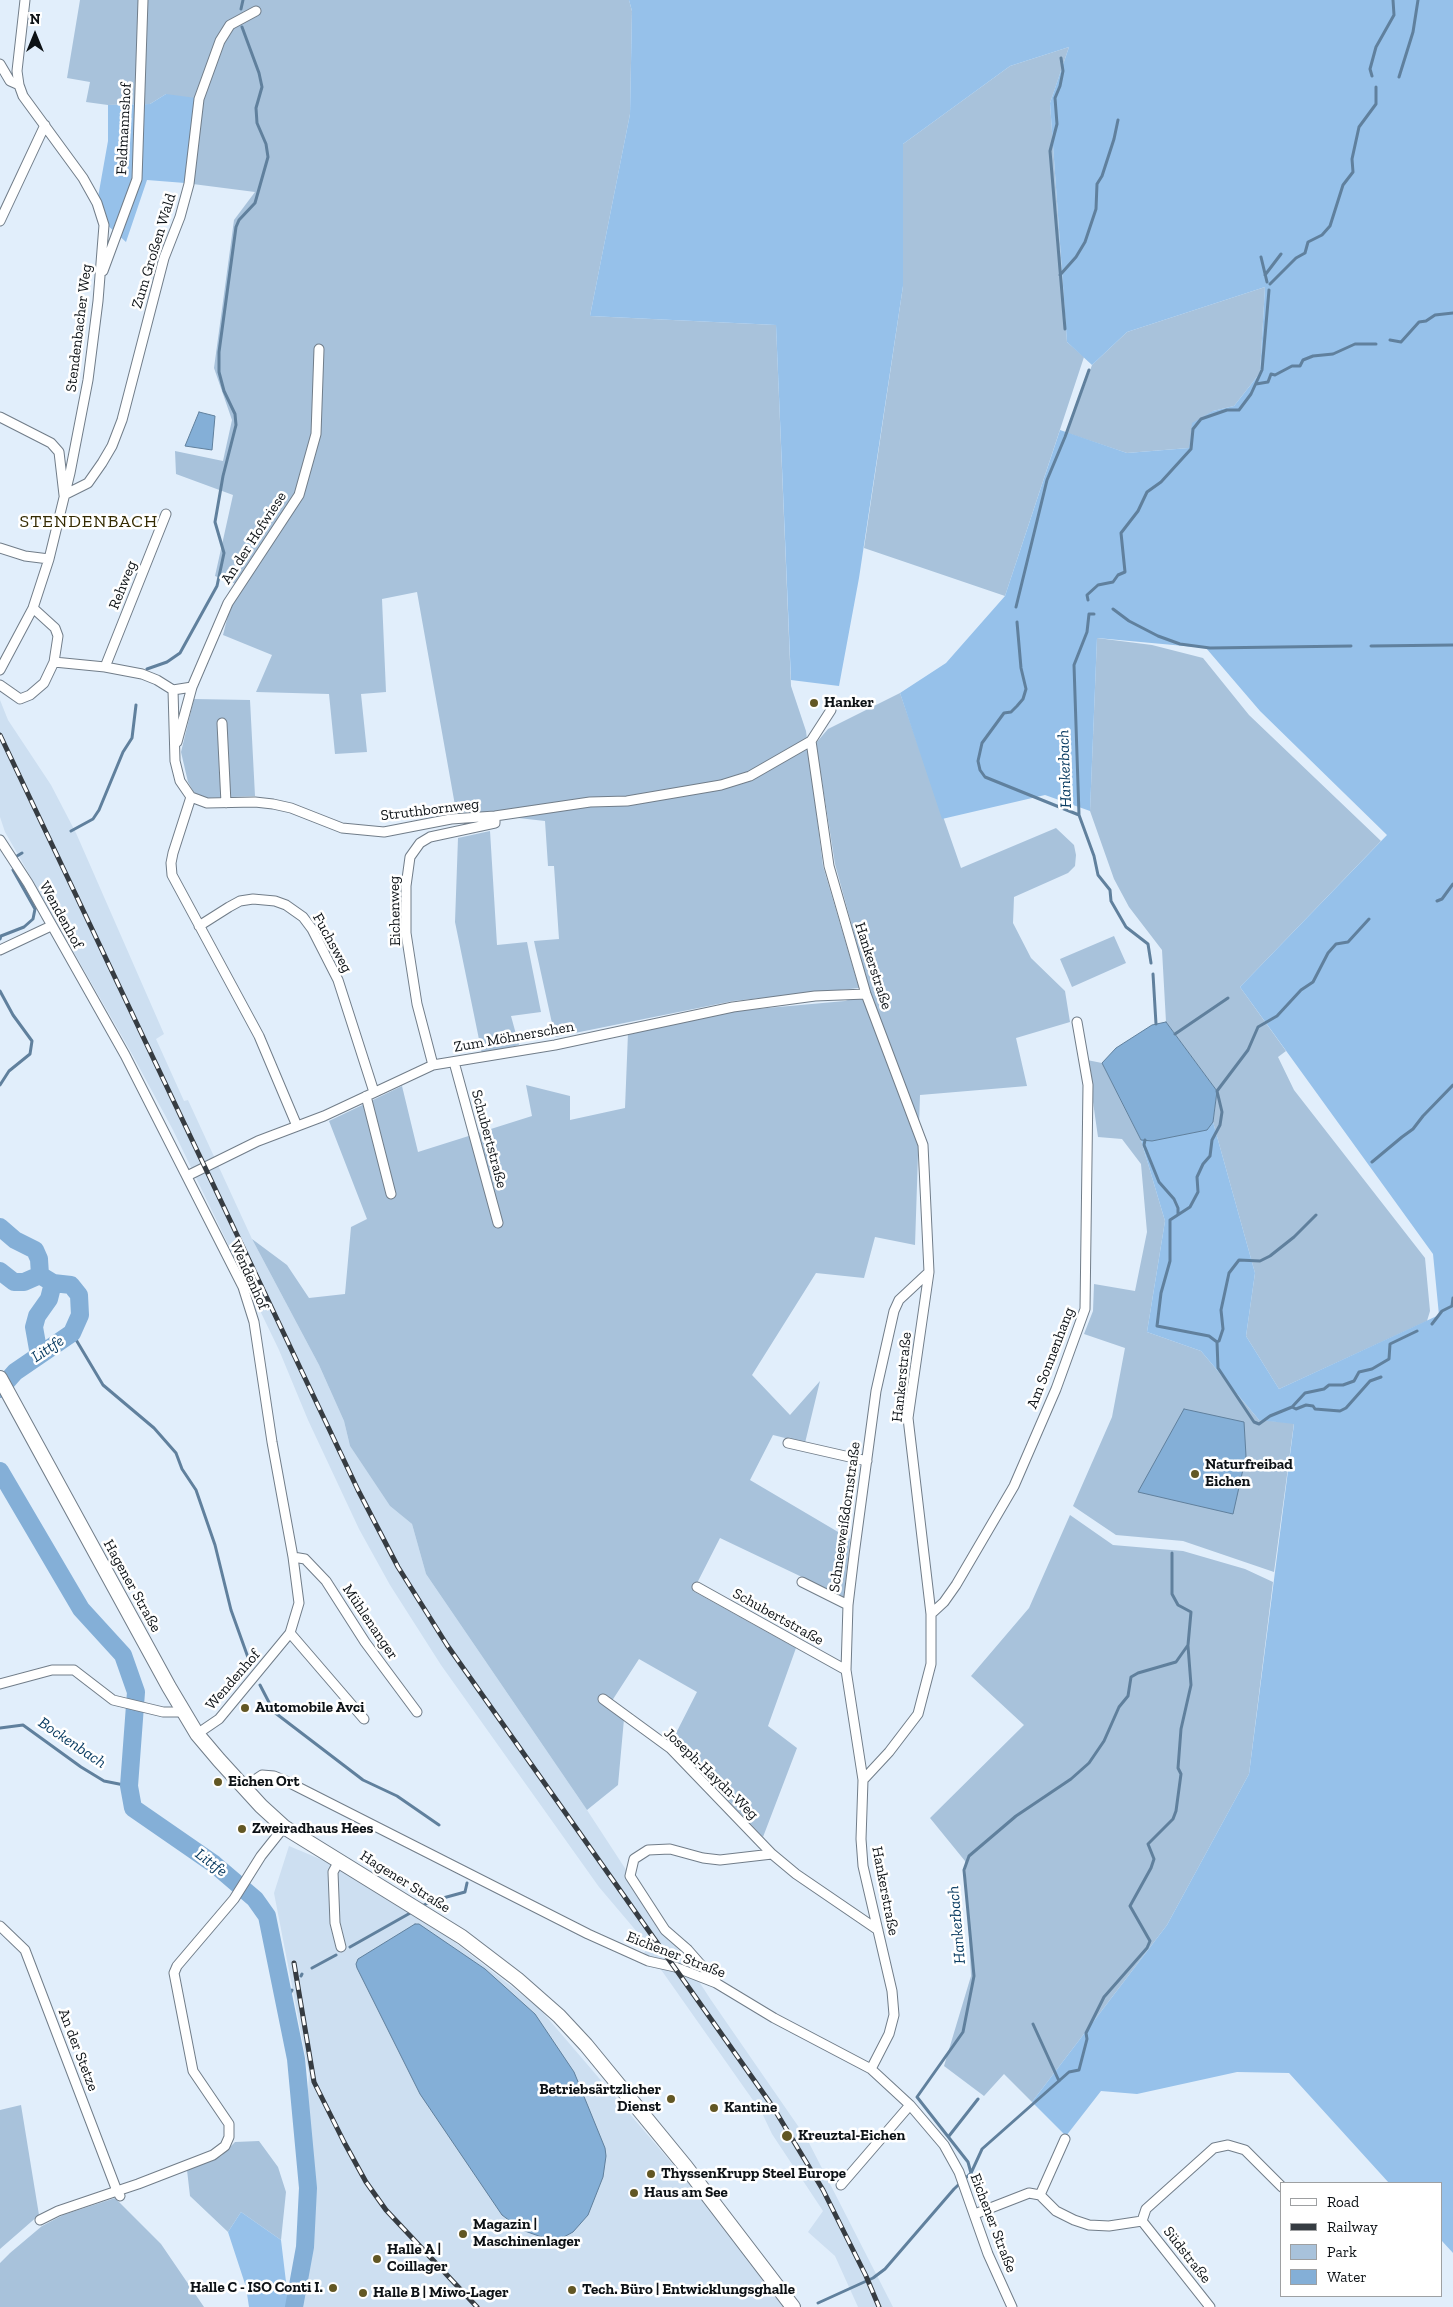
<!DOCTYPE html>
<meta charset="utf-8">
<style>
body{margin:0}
#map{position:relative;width:1453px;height:2307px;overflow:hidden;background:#e1eefb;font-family:"Zilla Slab",serif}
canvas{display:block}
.legend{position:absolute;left:1280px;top:2182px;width:162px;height:115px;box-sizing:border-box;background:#fff;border:1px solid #9ea0a2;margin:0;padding:6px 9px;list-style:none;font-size:15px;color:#0d1216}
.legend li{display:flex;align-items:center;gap:10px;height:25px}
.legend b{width:25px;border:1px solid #9ea0a2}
.north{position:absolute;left:10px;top:10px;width:50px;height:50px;-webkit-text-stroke:4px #fff;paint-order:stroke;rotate:0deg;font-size:14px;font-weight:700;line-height:20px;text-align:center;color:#0d1216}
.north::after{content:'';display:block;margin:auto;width:18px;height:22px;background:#0d1216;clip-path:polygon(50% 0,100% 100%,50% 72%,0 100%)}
</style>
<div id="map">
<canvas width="1453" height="2307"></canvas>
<ul class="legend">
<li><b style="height:6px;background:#fff"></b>Road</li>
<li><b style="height:6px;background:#363c42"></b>Railway</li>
<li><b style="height:14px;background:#a8c2db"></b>Park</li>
<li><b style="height:14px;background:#84afd7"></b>Water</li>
</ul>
<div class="north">N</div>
</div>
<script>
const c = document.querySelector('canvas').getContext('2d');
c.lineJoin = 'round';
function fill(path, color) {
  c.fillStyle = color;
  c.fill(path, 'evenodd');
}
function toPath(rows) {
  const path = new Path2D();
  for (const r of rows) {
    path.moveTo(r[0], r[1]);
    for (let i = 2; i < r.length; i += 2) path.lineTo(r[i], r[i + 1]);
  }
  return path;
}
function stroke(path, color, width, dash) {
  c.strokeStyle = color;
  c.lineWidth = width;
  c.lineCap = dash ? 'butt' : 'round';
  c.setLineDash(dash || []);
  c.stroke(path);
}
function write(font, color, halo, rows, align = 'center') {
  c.font = font + ' "Zilla Slab",serif';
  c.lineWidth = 5;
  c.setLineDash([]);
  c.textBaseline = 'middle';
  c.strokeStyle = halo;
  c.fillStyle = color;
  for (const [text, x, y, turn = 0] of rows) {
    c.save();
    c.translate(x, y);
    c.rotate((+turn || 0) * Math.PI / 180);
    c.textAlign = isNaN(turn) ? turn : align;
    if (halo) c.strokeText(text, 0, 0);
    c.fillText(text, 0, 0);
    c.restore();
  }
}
fill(toPath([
 [0,700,8,720,51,785,76,833,164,1034,156,1039,184,1101,188,1100,252,1239,319,1365,344,1421,350,1446,390,1506,412,1524,426,1574,587,1810,711,2000,807,2139,893,2307,858,2307,835,2256,808,2232,823,2211,772,2134,762,2113,662,1971,644,1953,649,1946,599,1887,441,1665,390,1585,359,1529,308,1420,279,1350,173,1130,132,1054,5,832,0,817],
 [289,1846,344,1869,434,1926,539,2008,795,2307,294,2307,309,2074,274,1893]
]), '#cddff1');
fill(toPath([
 [80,0,629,0,632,11,630,114,590,316,776,325,791,686,806,731,823,866,859,988,733,1001,555,1037,534,941,559,939,554,866,548,866,545,821,456,811,417,592,382,599,386,692,361,694,367,752,335,754,329,694,256,692,272,655,223,635,236,584,215,576,233,495,176,474,175,451,223,461,232,420,214,368,234,220,255,192,185,183,166,94,150,104,108,105,86,102,90,82,67,78],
 [1069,47,1050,103,1067,342,1084,357,1005,596,864,548,903,286,903,144,1010,66],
 [1265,287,1260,373,1234,406,1213,411,1189,448,1127,453,1067,433,1092,365,1127,332],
 [1097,638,1152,645,1203,658,1249,715,1381,841,1240,987,1286,1051,1278,1057,1294,1090,1425,1258,1430,1311,1427,1321,1279,1389,1246,1336,1255,1273,1213,1122,1217,1091,1166,1022,1162,950,1129,907,1114,879,1090,811],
 [900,693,961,868,1056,828,1074,845,1076,855,1075,866,1068,873,1014,897,1013,923,1031,958,1065,991,1070,1022,1016,1038,1027,1086,920,1095,915,1245,875,1237,864,1278,816,1273,752,1375,790,1415,820,1381,805,1443,773,1435,750,1480,850,1539,844,1597,720,1538,693,1591,796,1648,768,1726,797,1748,763,1837,672,1741,697,1692,639,1659,608,1707,624,1719,618,1785,587,1810,426,1574,412,1524,390,1506,350,1446,344,1421,319,1365,252,1239,287,1265,309,1298,345,1294,351,1227,367,1219,329,1121,402,1086,418,1152,532,1116,526,1085,570,1096,570,1120,625,1108,628,1033,734,1011,845,1001,870,992,835,864,816,743,828,729],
 [194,699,250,700,255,796,206,798,195,794,188,782,181,752],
 [490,831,497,945,527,942,541,1012,511,1016,519,1045,482,1054,455,922,458,838],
 [1114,936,1126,963,1072,987,1060,959],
 [1087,1060,1102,1063,1141,1140,1165,1221,1147,1332,1201,1351,1259,1420,1294,1423,1274,1572,1183,1541,1116,1535,1073,1506,1112,1417,1125,1348,1084,1334,1093,1311,1094,1284,1135,1291,1147,1232,1141,1164,1122,1139,1098,1137],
 [1070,1515,1113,1545,1183,1551,1245,1569,1273,1582,1249,1774,1167,1925,1032,2102,1004,2074,984,2096,944,2066,971,1976,965,1861,930,1818,1024,1725,971,1676,1029,1608],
 [21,2105,39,2215,0,2249,0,2110],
 [259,2141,278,2167,286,2192,281,2240,241,2212,228,2232,190,2196,187,2170,221,2156,235,2142],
 [115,2198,161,2244,204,2307,0,2307,0,2263,10,2253,42,2226,63,2215]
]), '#a8c2db');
fill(toPath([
 [629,0,1453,0,1453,2253,1442,2241,1442,2183,1389,2183,1289,2073,1237,2072,1137,2094,1101,2091,1066,2136,1032,2102,1167,1925,1249,1774,1294,1424,1259,1420,1201,1351,1147,1332,1165,1221,1141,1140,1213,1122,1255,1273,1246,1336,1279,1389,1439,1315,1433,1254,1240,987,1387,835,1260,711,1206,648,1097,638,1090,811,1045,795,942,819,900,693,946,663,1005,596,1060,430,1127,453,1189,448,1192,423,1213,411,1234,406,1260,373,1265,287,1127,332,1092,365,1067,342,1050,103,1069,47,1010,66,903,144,903,286,859,578,839,686,791,680,776,325,590,316,630,114,632,11],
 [166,94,196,98,185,183,147,180,126,242,95,214,108,141,108,105,150,104],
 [241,2212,281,2240,289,2307,249,2307,246,2287,228,2232]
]), '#96c1ea');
const water = toPath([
 [199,412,215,416,212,450,185,446,199,412],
 [1166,1022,1217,1091,1213,1122,1207,1130,1152,1141,1141,1140,1102,1063,1116,1048,1152,1025,1166,1022],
 [1184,1409,1244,1422,1246,1456,1233,1514,1138,1492,1184,1409],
 [415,1924,419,1924,485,1969,535,2014,574,2072,605,2148,606,2156,603,2177,588,2215,573,2232,562,2238,550,2240,522,2230,502,2215,420,2094,357,1968,356,1964,358,1959,415,1924]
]);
fill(water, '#84afd7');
stroke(water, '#60809d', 1);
stroke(toPath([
 [241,9,243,0],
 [1061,58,1063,71,1060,86,1055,98,1057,124,1050,151,1065,329],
 [1372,76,1370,69,1376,47,1394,15,1393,0],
 [1399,77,1413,32,1418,0],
 [1261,257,1267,282],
 [1060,275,1076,257,1085,242,1096,209,1097,184,1102,176,1114,139,1118,120],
 [1265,275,1281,254],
 [1270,284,1296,258,1305,253,1308,242,1322,235,1330,226,1343,185,1353,172,1352,159,1359,127,1376,104,1376,87],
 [1390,340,1401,342,1419,322,1426,321,1435,315,1453,313],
 [1256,384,1268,382,1271,374,1275,375,1292,366,1300,366,1303,360,1313,356,1333,354,1355,344,1376,344],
 [1088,600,1087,595,1098,585,1113,582,1118,575,1125,572,1121,533,1138,511,1147,492,1161,482,1191,449,1193,429,1201,419,1227,410,1239,410,1251,394,1262,370,1269,290],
 [1016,607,1047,480,1065,437,1089,370],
 [1113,609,1129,621,1158,636,1180,644,1210,648,1351,646],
 [1094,614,1089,614,1087,632,1074,665,1079,815,1094,856,1098,875,1110,890,1111,901,1126,927,1148,944,1151,963],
 [1017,622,1021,668,1026,689,1023,699,1017,706,1011,712,1004,713,982,743,978,761,980,770,985,777,1079,815],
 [1371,646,1453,645],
 [147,669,167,662,180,653,217,586,224,553,215,522,223,476,236,425,235,414,224,391,219,372,219,352,236,227,239,220,255,203,268,157,266,144,257,123,256,108,262,87,259,73,242,27],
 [71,831,93,819,99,810,123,752,132,738,136,705],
 [17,856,22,853],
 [1437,901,1442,899,1453,884],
 [1369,919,1348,942,1336,944,1328,953,1313,982,1301,990,1277,1016,1258,1027,1248,1050,1217,1091,1222,1112,1220,1125,1212,1140,1210,1156,1203,1164,1197,1177,1198,1192,1190,1207,1170,1220,1170,1261,1161,1293,1157,1326,1209,1336,1217,1342,1218,1368,1254,1422,1259,1424,1270,1416,1292,1407,1305,1393,1324,1389,1329,1385,1343,1385,1354,1381,1359,1372,1372,1369,1389,1359,1390,1344,1417,1331],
 [0,939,1,936,24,927,33,919,35,909,13,870],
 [1153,974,1156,1024],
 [0,991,13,1015,32,1041,30,1054,9,1071,0,1085],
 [1175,1034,1228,998],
 [1145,1140,1144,1145,1159,1182,1174,1199,1178,1208,1178,1214],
 [1372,1162,1402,1137,1413,1129,1423,1116,1453,1085],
 [1432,1324,1442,1311,1452,1306,1453,1298],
 [72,1333,103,1385,154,1428,176,1453,182,1469,196,1490,215,1545,231,1610,250,1663],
 [1217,1342,1219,1341,1223,1329,1221,1310,1229,1273,1239,1260,1260,1261,1270,1256,1294,1237,1316,1215],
 [1292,1407,1296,1409,1306,1405,1313,1406,1315,1409,1340,1411,1346,1408,1370,1381,1381,1377],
 [260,1685,274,1712,363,1780,397,1796,439,1825],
 [0,1728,23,1725,81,1767,104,1781,129,1786],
 [420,1907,432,1901,465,1892,467,1883],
 [350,1947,412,1912],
 [312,1968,336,1955],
 [301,1976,302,1974],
 [285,2003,292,1990],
 [1033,2024,1059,2081],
 [949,2136,978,2099],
 [971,2173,982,2149,1069,2072,1079,2070,1087,2039,1086,2033,1104,1997,1147,1948,1150,1941,1130,1906,1151,1868,1154,1859,1148,1844,1173,1819,1176,1811,1181,1774,1178,1768,1181,1729,1191,1685,1188,1646],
 [818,2303,873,2278,885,2269,954,2189,971,2173,968,2162,917,2097,963,2032,974,1976,964,1870,969,1856,1016,1816,1071,1779,1089,1763,1104,1741,1119,1707,1128,1696,1131,1677,1138,1673,1176,1662,1188,1645,1191,1612,1178,1605,1172,1594,1172,1553]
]), '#60809d', 3);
stroke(toPath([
 [0,1227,15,1240,35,1250,39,1259,40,1275,53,1283,71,1285,79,1295,80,1315,72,1333,15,1372,0,1389],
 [0,1271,14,1282,24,1282,40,1275],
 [39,1355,34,1327,37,1316,49,1299,53,1283],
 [0,1471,81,1609,123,1655,136,1692,129,1786,133,1808,214,1864,255,1899,267,1916,296,2059,308,2188,305,2247,294,2307]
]), '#84afd7', 18);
const street = toPath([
 [0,64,10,81,19,85],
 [0,221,45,125],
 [103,271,137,179,143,0],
 [0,417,51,443,59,452,64,495,88,483,102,463,112,446,122,420,164,258,180,217,189,184,199,99,220,41,230,25,256,11],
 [0,548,25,556,49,559],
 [33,608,55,628,58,636,54,662],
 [105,667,166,514],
 [0,670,33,608,49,559,70,473,88,380,98,301,104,225,97,203,83,178,23,96,19,85,17,71,25,0],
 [0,685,20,699,30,695,44,683,54,662,105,667,142,674,157,680,173,690],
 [173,690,175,761,180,781,191,797,207,803,255,802,273,804,291,808,342,828,384,832,451,819,495,816,590,802,627,801,721,785,750,776,811,741],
 [173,690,192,687,228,603,299,495,316,434,319,349],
 [831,710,811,741,829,866,866,994,923,1145,929,1272,908,1418,931,1614,931,1664,918,1714,889,1752,863,1780,861,1839,863,1866,892,1991,894,2015,889,2034,871,2069],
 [222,723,226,803],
 [177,742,192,687],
 [191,797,173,853,171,863,172,875,259,1036,297,1126],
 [0,840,28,883,125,1055,243,1287,254,1322,272,1442,293,1557,299,1603,290,1633,219,1719,197,1734],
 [199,926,229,907,240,901,253,899,275,901,286,905,303,917,312,929,338,980,374,1092],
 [0,950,51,926],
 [454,1062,498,1223],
 [433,1065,417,1004,406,933,406,886,410,857,420,843,430,837,495,823,495,816],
 [366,1096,391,1194],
 [187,1176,258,1141,324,1116,433,1065,555,1045,733,1007,815,996,866,994],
 [788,1443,867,1461],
 [293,1557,305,1559,326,1581,365,1642,417,1712],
 [802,1582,848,1605],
 [697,1587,846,1670],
 [931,1614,944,1602,956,1585,1014,1486,1056,1389,1085,1309,1088,1085,1077,1022],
 [290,1633,364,1719],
 [0,1684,52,1670,74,1670,113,1700,163,1712,184,1712],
 [603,1699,670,1748,772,1854],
 [863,1780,846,1670,848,1605,854,1555,876,1391,894,1311,899,1300,929,1272],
 [244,1787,262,1775,274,1776,286,1781,588,1934,648,1961,675,1967,716,1983,774,2018,871,2069,910,2105,944,2145,959,2172,988,2254,1012,2307],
 [339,1861,333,1872,335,1923,341,1947],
 [0,1926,25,1950,117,2191,138,2184,213,2155,225,2146,229,2137,229,2124,193,2071,174,1973,177,1966,234,1899,261,1856,284,1827],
 [716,1982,688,1950,665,1930,630,1876,634,1859,648,1850,670,1849,703,1858,720,1860,772,1854,796,1874,878,1930],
 [841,2185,910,2105],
 [1040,2195,1065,2139],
 [975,2214,1029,2193,1040,2195,1056,2211,1074,2220,1089,2225,1109,2226,1142,2221,1146,2209,1214,2148,1228,2145,1245,2150,1282,2187],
 [40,2220,58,2211,117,2191,120,2196],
 [1142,2221,1210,2307]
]);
const primary = toPath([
 [0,1378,169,1687,197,1734,219,1760,261,1806,284,1827,462,1937,517,1979,559,2016,586,2045,686,2167,793,2307]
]);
stroke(street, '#717d89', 11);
stroke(primary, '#717d89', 16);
stroke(street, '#fff', 9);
stroke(primary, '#fff', 14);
const rail = toPath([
 [0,735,358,1490,398,1567,447,1645,773,2107,823,2190,866,2276,879,2307],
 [294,1963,314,2082,344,2142,366,2182,386,2210,477,2307]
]);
stroke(rail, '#363c42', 5);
stroke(rail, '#fff', 3, [9]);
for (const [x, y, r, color] of [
 [814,703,5,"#625724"],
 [1195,1474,5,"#625724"],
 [245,1708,5,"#625724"],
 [218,1782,5,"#625724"],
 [242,1829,5,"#625724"],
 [671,2099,5,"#625724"],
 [714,2108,5,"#625724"],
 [787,2136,6,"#625724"],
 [651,2174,5,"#625724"],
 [634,2193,5,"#625724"],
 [463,2234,5,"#625724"],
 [377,2259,5,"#625724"],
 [333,2288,5,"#625724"],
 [572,2290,5,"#625724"],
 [363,2293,5,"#625724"]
]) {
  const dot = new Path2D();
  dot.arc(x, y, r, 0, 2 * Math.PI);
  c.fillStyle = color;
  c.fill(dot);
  stroke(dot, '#fff', 2);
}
write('15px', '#0d1216', '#fff', [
 ["Feldmannshof",124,129,-87],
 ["Zum Großen Wald",154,251,-73],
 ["Stendenbacher Weg",79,328,-83],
 ["An der Hofwiese",254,538,-57],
 ["Rehweg",123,585,-68],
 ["Struthbornweg",430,810,-7],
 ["Eichenweg",395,911,-91],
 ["Wendenhof",61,915,61],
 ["Fuchsweg",332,943,61],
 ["Hankerstraße",873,966,72],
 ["Zum Möhnerschen",514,1037,-10],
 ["Schubertstraße",489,1139,75],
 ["Wendenhof",249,1275,66],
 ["Am Sonnenhang",1051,1358,-69],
 ["Hankerstraße",902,1377,-84],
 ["Schneeweißdornstraße",845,1517,-82],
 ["Hagener Straße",132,1586,61],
 ["Schubertstraße",778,1617,29],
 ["Mühlenanger",370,1622,56],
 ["Wendenhof",233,1680,-49],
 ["Joseph-Haydn-Weg",711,1774,44],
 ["Hagener Straße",405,1882,32],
 ["Hankerstraße",885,1891,79],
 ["Eichener Straße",676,1955,21],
 ["An der Stetze",78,2050,69],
 ["Eichener Straße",993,2223,69],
 ["Südstraße",1187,2255,52]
]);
write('bold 15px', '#0d1216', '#fff', [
 ["Hanker",824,703],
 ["Naturfreibad",1205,1465],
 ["Eichen",1205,1482],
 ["Automobile Avci",255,1708],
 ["Eichen Ort",228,1782],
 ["Zweiradhaus Hees",252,1829],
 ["Betriebsärtzlicher",661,2090,"right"],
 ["Dienst",661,2107,"right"],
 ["Kantine",724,2108],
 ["Kreuztal-Eichen",798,2136],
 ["ThyssenKrupp Steel Europe",661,2174],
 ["Haus am See",644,2193],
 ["Magazin |",473,2225],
 ["Maschinenlager",473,2242],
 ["Halle A |",387,2250],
 ["Coillager",387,2267],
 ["Halle C - ISO Conti I.",323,2288,"right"],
 ["Tech. Büro | Entwicklungsghalle",582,2290],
 ["Halle B | Miwo-Lager",373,2293]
], 'left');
write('italic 16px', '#0a3c62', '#fff', [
 ["Hankerbach",1065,769,-92],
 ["Littfe",48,1349,-34],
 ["Bockenbach",72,1743,34],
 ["Littfe",211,1863,37],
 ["Hankerbach",957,1925,-95]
]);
c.letterSpacing = '1px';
write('18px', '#332a00', '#fff', [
 ["STENDENBACH",89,522]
]);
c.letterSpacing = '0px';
</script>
